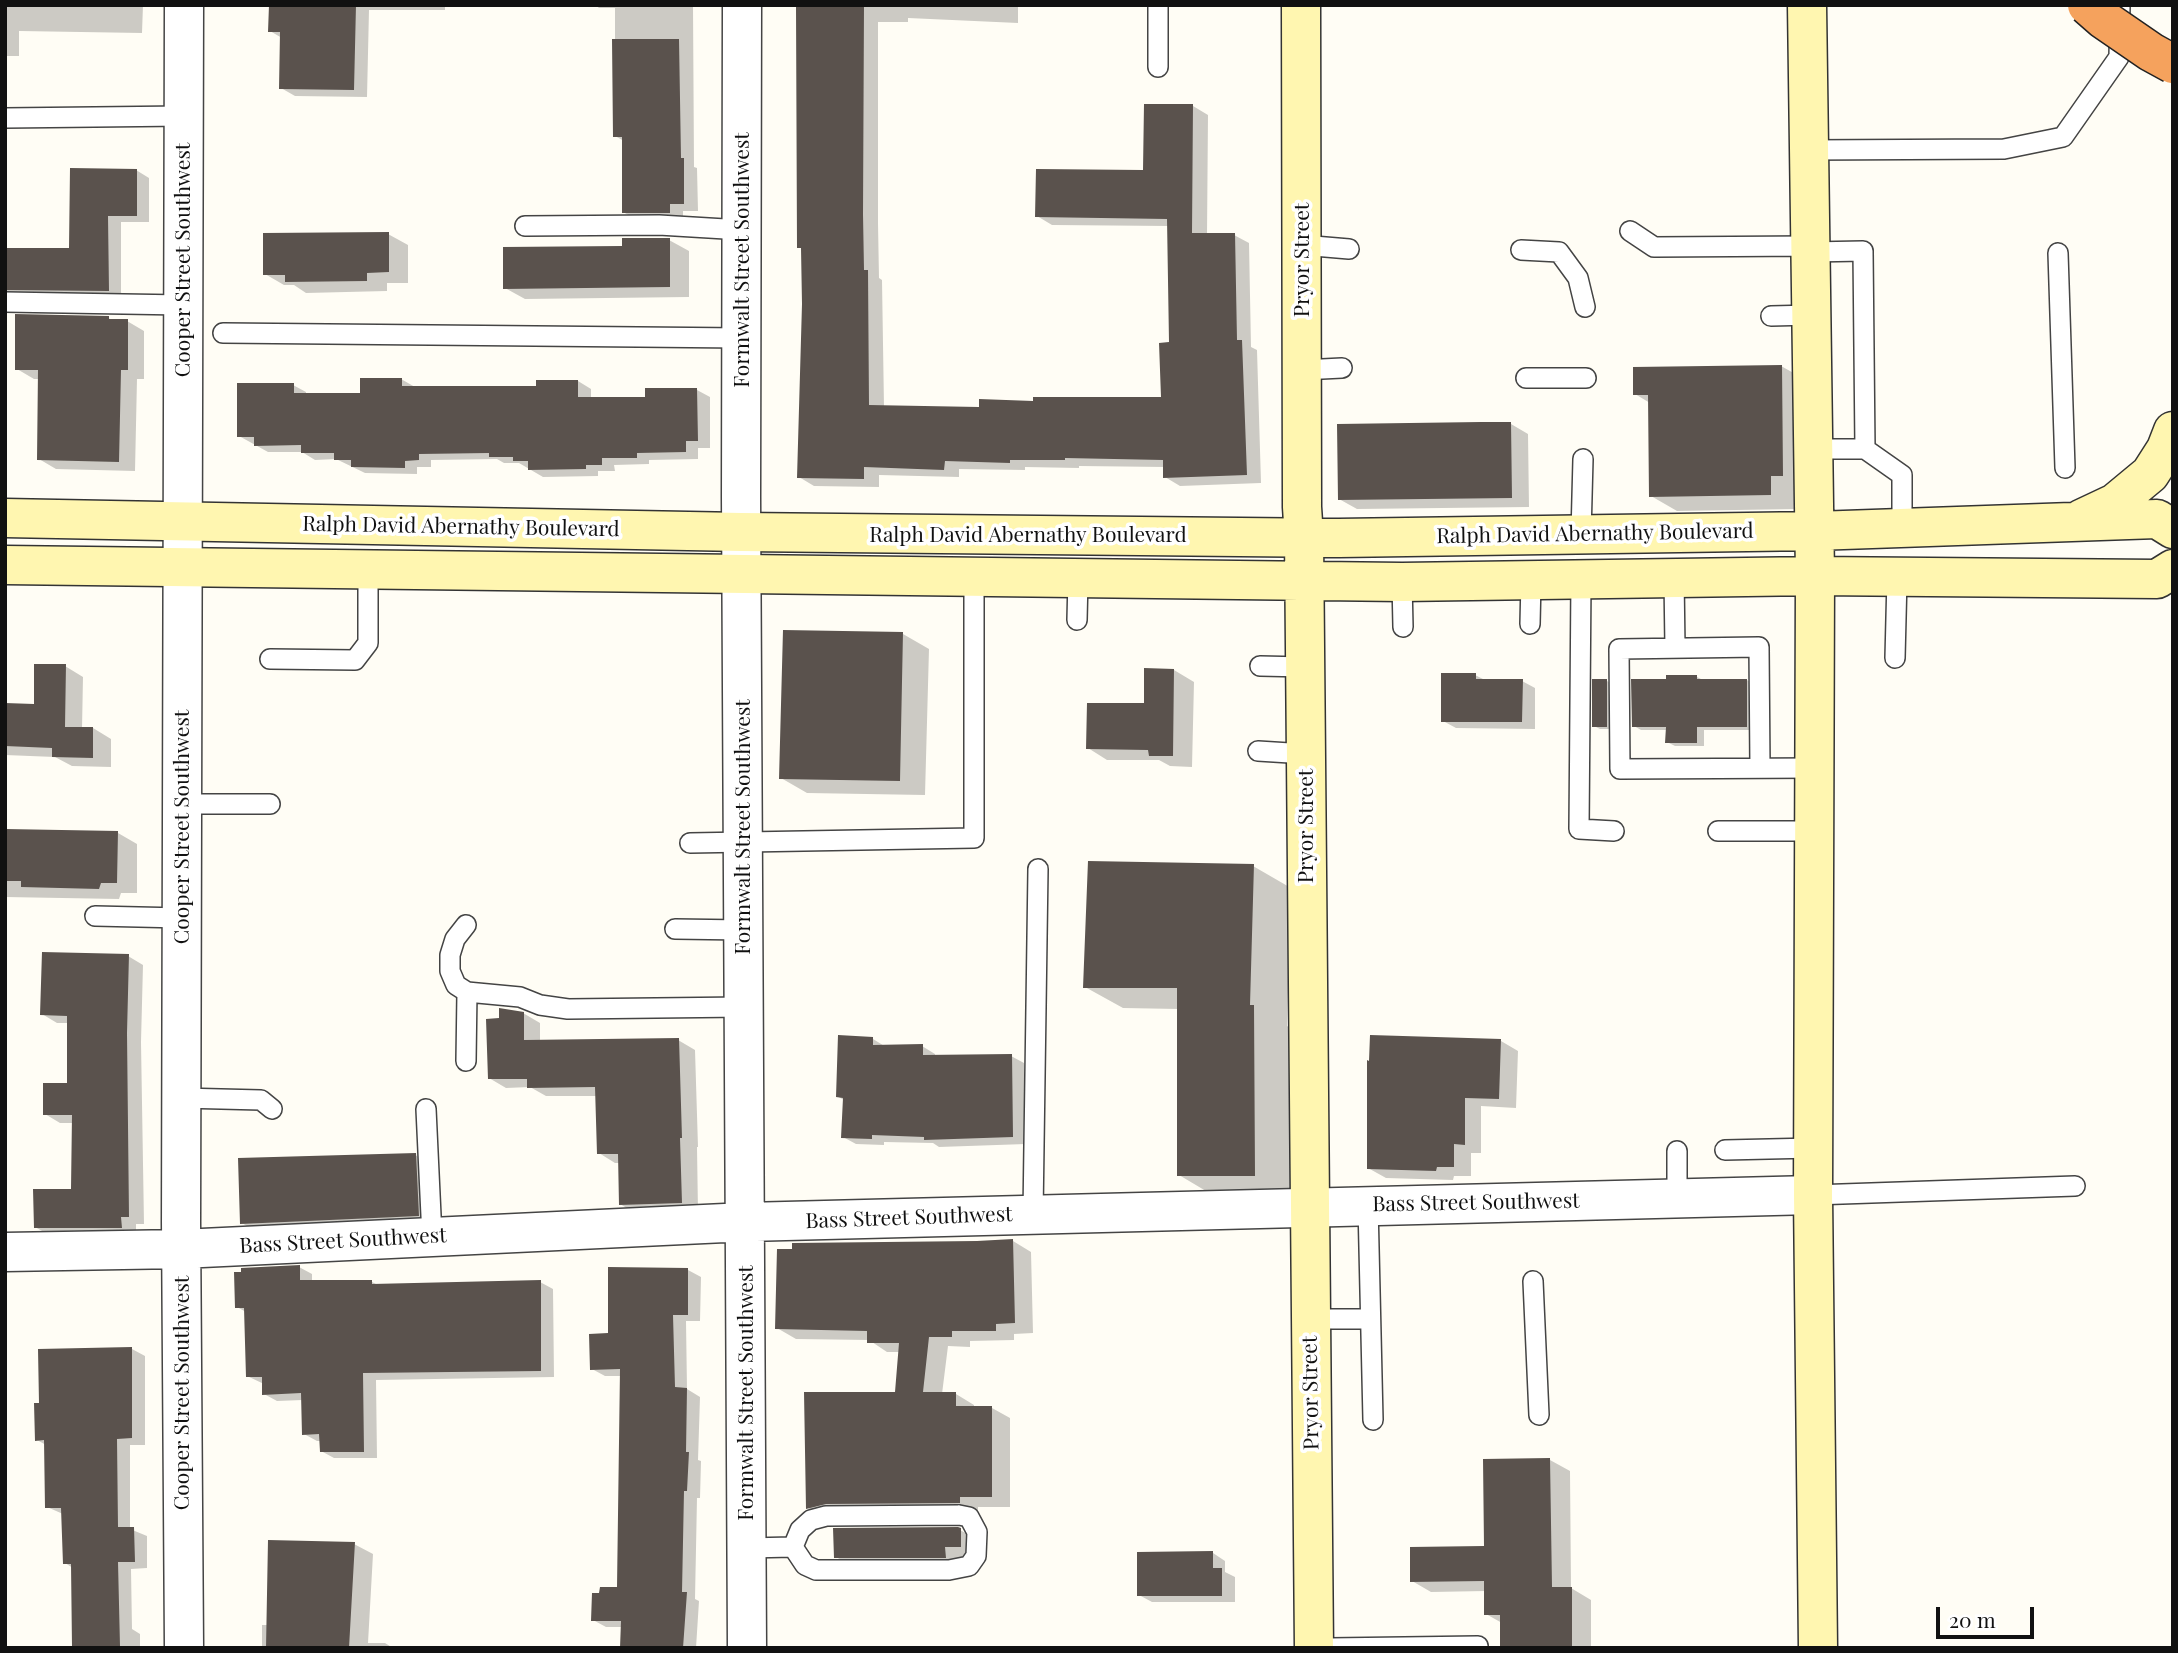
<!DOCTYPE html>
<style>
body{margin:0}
#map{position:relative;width:2178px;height:1653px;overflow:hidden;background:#fffdf5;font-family:"Playfair Display",serif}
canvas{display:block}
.frame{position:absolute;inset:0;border:7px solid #111;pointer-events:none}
.scale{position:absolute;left:1936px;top:1607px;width:98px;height:32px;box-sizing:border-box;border:4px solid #111;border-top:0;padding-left:9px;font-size:21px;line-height:24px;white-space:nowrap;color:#111;-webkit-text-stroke:5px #fff;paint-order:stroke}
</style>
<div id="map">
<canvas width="2178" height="1653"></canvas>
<div class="frame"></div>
<div class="scale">20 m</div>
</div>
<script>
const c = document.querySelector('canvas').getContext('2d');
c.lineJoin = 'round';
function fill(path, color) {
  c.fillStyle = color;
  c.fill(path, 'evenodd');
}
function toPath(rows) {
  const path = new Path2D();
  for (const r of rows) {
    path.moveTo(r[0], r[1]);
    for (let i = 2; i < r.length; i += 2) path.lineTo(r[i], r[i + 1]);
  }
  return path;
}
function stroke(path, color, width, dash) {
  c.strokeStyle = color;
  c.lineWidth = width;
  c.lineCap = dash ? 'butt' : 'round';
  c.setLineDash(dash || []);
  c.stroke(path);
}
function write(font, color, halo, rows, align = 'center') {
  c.font = font + ' "Playfair Display",serif';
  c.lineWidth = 7;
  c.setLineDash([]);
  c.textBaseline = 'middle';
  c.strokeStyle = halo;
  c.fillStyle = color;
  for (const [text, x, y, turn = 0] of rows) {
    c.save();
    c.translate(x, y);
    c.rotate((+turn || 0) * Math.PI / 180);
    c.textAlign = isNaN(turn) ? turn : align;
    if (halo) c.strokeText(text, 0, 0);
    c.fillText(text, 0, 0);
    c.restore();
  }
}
fill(toPath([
 [5,5,143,5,142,33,19,31,19,56,5,56],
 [270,5,445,5,445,10,369,10,367,97,295,96,281,88,282,38,270,31],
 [595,5,693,5,694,167,697,168,698,211,683,211,683,220,637,220,623,212,624,141,615,136,615,8,599,8],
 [798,5,1018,5,1018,23,908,18,908,22,878,22,878,223,879,278,882,280,884,407,980,409,1035,402,1163,398,1171,344,1169,226,1052,225,1037,216,1145,172,1193,106,1208,115,1207,235,1234,235,1249,243,1251,347,1257,350,1261,483,1180,486,1165,477,1165,467,1079,466,1079,468,1025,467,1025,470,959,469,959,477,879,475,879,487,814,486,799,477,803,304],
 [136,170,149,178,149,222,121,222,121,298,5,293,5,250,71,250],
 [388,234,408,245,408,283,387,283,387,291,306,293,294,285,284,285,265,274],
 [669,240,689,251,689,297,525,299,505,288,623,248],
 [108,318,114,321,127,321,144,331,144,379,137,379,135,471,56,469,39,459,40,379,34,379,17,369],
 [1781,366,1808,381,1797,509,1677,511,1651,496,1650,403,1635,394],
 [401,379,415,387,538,388,578,381,591,389,591,399,647,399,697,390,710,397,710,448,698,448,698,459,649,460,649,464,614,465,615,471,598,471,598,476,543,477,519,463,504,463,497,459,431,460,431,467,417,467,417,474,365,473,336,459,315,460,302,452,268,452,239,436,293,385,306,392,306,395,362,395],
 [1511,424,1528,434,1529,507,1357,509,1339,499],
 [903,634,929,649,925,795,807,793,781,778],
 [65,666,83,677,82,729,93,728,111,739,111,767,72,766,55,757,5,755,5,705,35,706],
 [1174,670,1194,682,1192,767,1170,766,1159,760,1107,760,1088,748,1146,705],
 [1475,675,1485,680,1522,681,1535,688,1535,729,1456,728,1443,721],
 [1697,677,1703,680,1747,680,1754,685,1754,730,1704,730,1704,746,1675,746,1667,742,1667,730,1641,730,1634,726,1667,680],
 [1607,681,1612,684,1613,729,1600,729,1594,726],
 [5,831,118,833,137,844,137,893,121,893,119,899,5,897],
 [1253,866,1291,888,1287,1026,1292,1029,1292,1197,1216,1197,1179,1175,1178,1009,1123,1008,1085,987],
 [128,956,143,965,141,1042,144,1224,136,1224,136,1236,51,1236,35,1227,72,1191,73,1123,60,1123,45,1114,69,1085,68,1023,57,1023,42,1014],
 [523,1013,540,1023,540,1041,678,1040,695,1050,698,1147,697,1147,698,1212,637,1214,620,1204,620,1163,615,1163,599,1153,597,1096,546,1096,530,1087,506,1088,489,1078],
 [873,1039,886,1047,922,1046,935,1054,935,1056,1011,1056,1024,1063,1026,1144,939,1147,933,1143,884,1142,884,1145,856,1144,843,1137,844,1100,837,1096],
 [1501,1041,1518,1051,1516,1108,1481,1106,1481,1153,1471,1153,1471,1176,1454,1176,1453,1180,1386,1178,1368,1168],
 [415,1155,435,1166,438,1226,261,1235,242,1223],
 [1013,1241,1031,1252,1033,1333,1014,1334,1014,1340,970,1341,970,1347,948,1346,942,1394,956,1394,974,1405,974,1408,992,1408,1010,1418,1010,1507,978,1507,978,1513,845,1513,826,1519,808,1508,896,1394,900,1352,887,1352,869,1340,796,1339,777,1328],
 [299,1267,312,1274,312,1282,372,1282,378,1285,540,1282,553,1289,554,1377,376,1380,377,1458,334,1458,321,1451,321,1441,317,1441,304,1434,303,1400,277,1401,264,1394,264,1384,247,1376,246,1312,237,1307],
 [688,1270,701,1277,700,1321,686,1321,687,1389,700,1397,698,1460,701,1461,700,1498,697,1498,695,1599,699,1601,696,1648,622,1648,623,1627,606,1627,593,1620,619,1589,622,1376,605,1376,592,1369,610,1335],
 [132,1349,145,1356,145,1445,130,1445,130,1529,147,1536,147,1568,131,1569,132,1629,140,1634,140,1648,74,1648,73,1568,65,1563,63,1514,47,1507,46,1445,37,1440],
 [1550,1460,1570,1471,1571,1588,1591,1600,1591,1648,1502,1648,1502,1623,1486,1614,1486,1591,1431,1592,1412,1581,1486,1548],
 [960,1530,980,1541,965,1568,855,1568,836,1557],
 [354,1544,373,1554,368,1643,385,1643,393,1648,262,1648,262,1625,268,1625],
 [1213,1553,1225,1561,1225,1572,1235,1577,1235,1602,1152,1602,1139,1595]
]), '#0003');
fill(toPath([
 [269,5,356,5,354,90,279,89,280,32,268,32],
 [796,5,864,5,863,214,864,270,868,270,869,405,979,407,979,399,1033,401,1033,397,1161,397,1159,343,1169,342,1167,219,1035,217,1036,169,1143,170,1144,104,1193,104,1192,233,1235,233,1237,340,1242,340,1247,475,1163,478,1163,460,1065,458,1065,460,1010,460,1010,463,945,461,944,470,864,467,864,479,797,478,802,304,801,248,797,248],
 [612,39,679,39,681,158,684,158,684,204,670,204,670,213,622,213,622,137,613,137],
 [70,168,137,169,137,216,108,216,109,291,5,290,5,248,69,248],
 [389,232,389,272,367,273,367,281,285,282,285,275,263,275,263,233],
 [622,238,670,238,670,287,503,289,503,247,622,246],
 [15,314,109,316,109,319,128,319,128,370,121,370,119,462,37,460,38,370,15,370],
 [1782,365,1783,476,1771,476,1771,495,1649,497,1648,395,1633,395,1633,367],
 [360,378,402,378,402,386,536,386,536,380,578,380,578,397,645,397,645,388,697,388,698,441,686,441,686,452,637,453,637,458,602,458,602,465,586,465,586,469,528,470,528,461,513,461,513,457,489,457,489,453,419,454,419,460,405,461,405,468,351,467,351,460,334,460,334,453,301,453,301,445,254,446,254,437,237,437,237,383,294,383,294,393,360,393],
 [1481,422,1511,422,1512,498,1338,500,1337,424],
 [783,630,903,632,900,781,779,779],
 [34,664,66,664,65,727,93,727,93,758,52,757,52,748,5,746,5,703,34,704],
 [1144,668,1174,669,1173,756,1149,756,1148,750,1086,749,1087,703,1144,703],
 [1441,673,1476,673,1476,679,1523,679,1522,722,1441,722],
 [1666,675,1697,675,1697,679,1747,679,1747,727,1697,727,1697,743,1665,743,1666,727,1632,727,1631,679,1666,679],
 [1592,679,1607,679,1607,727,1592,727],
 [5,829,118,831,117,883,101,883,99,889,21,887,21,881,5,881],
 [1088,861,1254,864,1250,1005,1254,1005,1255,1176,1177,1176,1177,988,1083,988],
 [42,952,129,954,127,1033,129,1217,121,1217,122,1228,34,1228,33,1189,71,1189,72,1115,43,1115,43,1083,67,1083,67,1016,40,1015],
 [499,1008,524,1012,524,1040,679,1038,682,1138,680,1138,682,1203,619,1205,618,1154,597,1154,595,1087,527,1088,527,1079,488,1079,486,1019,499,1018],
 [838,1035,873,1037,873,1045,923,1044,923,1055,1012,1054,1013,1137,924,1140,924,1137,872,1135,872,1139,841,1138,843,1098,836,1097],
 [1370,1035,1501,1039,1499,1099,1465,1098,1465,1145,1454,1144,1454,1167,1437,1167,1436,1171,1367,1169,1367,1060,1369,1061],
 [416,1153,419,1216,240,1224,238,1158],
 [1013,1239,1015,1323,996,1324,996,1331,952,1331,952,1337,929,1337,923,1392,956,1392,956,1406,992,1406,992,1497,960,1497,960,1503,826,1504,806,1509,804,1392,895,1392,899,1343,867,1343,867,1331,775,1329,777,1249,792,1249,792,1243,977,1241],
 [300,1265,300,1280,372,1280,372,1284,541,1280,541,1371,363,1373,364,1452,320,1452,319,1434,302,1435,301,1393,262,1395,262,1377,246,1377,244,1308,235,1308,234,1272,241,1272,241,1268],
 [608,1267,688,1268,688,1315,673,1315,675,1387,687,1388,686,1452,689,1452,687,1491,684,1491,682,1592,687,1592,683,1648,620,1648,621,1621,591,1621,592,1593,599,1593,600,1587,617,1587,620,1369,590,1370,589,1334,608,1333],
 [132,1347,132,1438,117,1439,118,1527,134,1527,135,1562,118,1562,120,1646,72,1647,71,1564,63,1564,61,1508,45,1508,44,1440,35,1441,34,1403,39,1403,38,1349],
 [1550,1458,1552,1587,1572,1587,1572,1648,1500,1648,1500,1615,1484,1615,1484,1581,1410,1582,1410,1547,1484,1546,1483,1459],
 [833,1528,958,1527,961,1528,961,1547,945,1547,946,1558,834,1558],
 [268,1540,355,1542,349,1648,266,1648],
 [1213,1551,1213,1568,1222,1568,1222,1596,1137,1596,1137,1552]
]), '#5a524d');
const service = toPath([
 [1158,67,1158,5],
 [5,118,184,116],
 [1809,150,2004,149,2063,137,2119,57,2120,5],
 [525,226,659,225,742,230],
 [1630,231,1654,247,1811,246],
 [1302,245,1349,249],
 [1521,250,1559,252,1578,278,1585,307],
 [1811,252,1863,251,1865,449],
 [2058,253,2065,468],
 [5,302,183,305],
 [1771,316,1812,315],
 [223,333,742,338],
 [1302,370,1342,368],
 [1526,378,1586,378],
 [1813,449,1865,449,1902,475,1902,528],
 [1581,534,1583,459],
 [1674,578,1675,648],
 [1581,580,1579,829,1614,831],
 [1402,582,1403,627],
 [1077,620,1078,579],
 [1530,624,1531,581],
 [1895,658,1897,578],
 [270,659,355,660,368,643,368,570],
 [1260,666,1305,667],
 [1258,751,1306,754],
 [1760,768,1759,647,1619,649,1620,769,1815,768],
 [182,804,270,804],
 [1718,831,1815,831],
 [690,843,974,838,974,578],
 [95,916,182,918],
 [466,925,455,939,450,955,450,971,456,985,467,992],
 [675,929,744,930],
 [466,1061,467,992,520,997,540,1005,568,1009,744,1007],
 [181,1098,261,1100,272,1109],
 [426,1109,432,1237],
 [1725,1150,1813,1148],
 [1677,1151,1677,1198],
 [1813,1195,2075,1186],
 [1368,1205,1373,1420],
 [1033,1214,1038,869],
 [1533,1281,1539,1415],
 [1310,1319,1370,1319],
 [959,1515,969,1517,977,1532,976,1556,969,1566,949,1570,816,1570,805,1565,793,1547,800,1530,811,1520,826,1516,959,1515],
 [747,1548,793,1547],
 [1330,1648,1478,1646]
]);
const minor = toPath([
 [742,5,741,496,747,1648],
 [5,1252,181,1249,746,1222,1813,1195],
 [184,1648,181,1221,184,5]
]);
const secondary = toPath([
 [1301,5,1302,507,1304,537,1314,1648],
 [1807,5,1815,576,1813,1195,1818,1648],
 [5,518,741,532,1339,538,1815,531,2157,519,2173,529],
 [2081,519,2115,503,2150,474,2166,449,2173,431],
 [5,565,1402,582,1815,576,2157,579,2173,569]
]);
stroke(service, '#444', 22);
stroke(minor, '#444', 41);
stroke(secondary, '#333', 41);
stroke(service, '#fff', 19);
stroke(minor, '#fff', 38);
stroke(secondary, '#fff6b0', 38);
const motorwayBridge = toPath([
 [2087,5,2103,19,2151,52,2173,64]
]);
stroke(motorwayBridge, '#222', 41, []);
stroke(motorwayBridge, '#f5a25d', 38);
write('21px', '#111', '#fff', [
 ["Cooper Street Southwest",183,260,-90],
 ["Formwalt Street Southwest",742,260,-90],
 ["Pryor Street",1302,260,-90],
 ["Ralph David Abernathy Boulevard",461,527,1],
 ["Ralph David Abernathy Boulevard",1595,534,-1],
 ["Ralph David Abernathy Boulevard",1028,535],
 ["Pryor Street",1306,826,-90],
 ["Cooper Street Southwest",182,827,-90],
 ["Formwalt Street Southwest",743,827,-90],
 ["Bass Street Southwest",1476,1203,-1],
 ["Bass Street Southwest",909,1218,-2],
 ["Bass Street Southwest",343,1241,-3],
 ["Cooper Street Southwest",182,1393,-90],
 ["Formwalt Street Southwest",746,1393,-90],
 ["Pryor Street",1311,1393,-91]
]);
</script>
